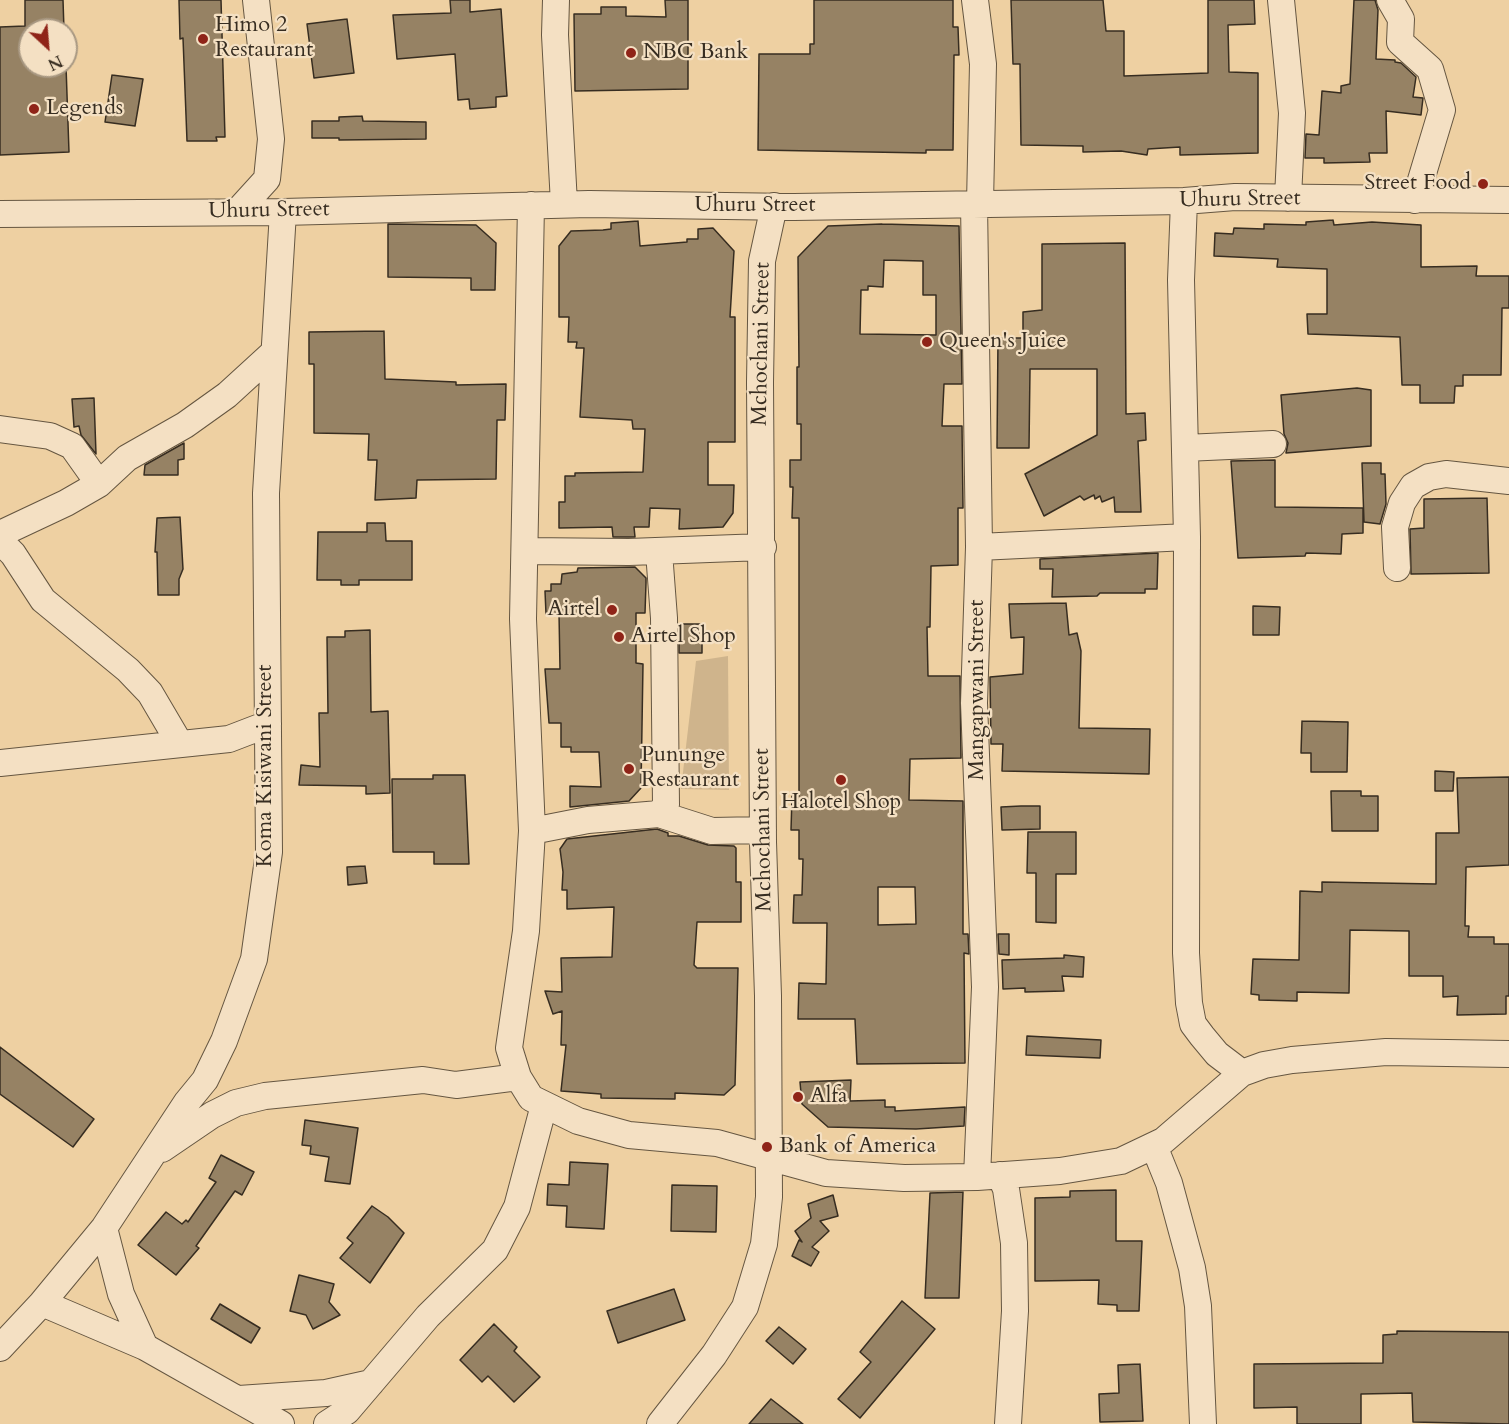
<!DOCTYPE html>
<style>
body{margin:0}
#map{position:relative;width:1509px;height:1424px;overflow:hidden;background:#eed0a2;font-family:Cardo,serif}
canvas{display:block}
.north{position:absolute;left:18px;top:18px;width:60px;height:60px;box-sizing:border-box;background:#f4e0c3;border:2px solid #a89882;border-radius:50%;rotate:154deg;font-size:16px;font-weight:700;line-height:24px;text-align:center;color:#372d21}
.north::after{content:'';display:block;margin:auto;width:21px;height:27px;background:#8f2418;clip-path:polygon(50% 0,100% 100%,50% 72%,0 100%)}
</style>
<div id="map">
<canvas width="1509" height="1424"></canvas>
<div class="north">N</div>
</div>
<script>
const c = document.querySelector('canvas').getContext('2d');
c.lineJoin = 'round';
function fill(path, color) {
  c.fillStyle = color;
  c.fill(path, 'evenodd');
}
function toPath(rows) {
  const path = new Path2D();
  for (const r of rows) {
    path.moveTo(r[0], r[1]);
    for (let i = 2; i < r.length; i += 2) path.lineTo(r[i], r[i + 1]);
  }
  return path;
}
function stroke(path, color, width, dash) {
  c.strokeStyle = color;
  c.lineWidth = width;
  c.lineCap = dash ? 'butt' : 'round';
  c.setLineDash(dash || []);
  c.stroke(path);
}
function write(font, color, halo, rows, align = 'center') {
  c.font = font + ' Cardo,serif';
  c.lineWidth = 4.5;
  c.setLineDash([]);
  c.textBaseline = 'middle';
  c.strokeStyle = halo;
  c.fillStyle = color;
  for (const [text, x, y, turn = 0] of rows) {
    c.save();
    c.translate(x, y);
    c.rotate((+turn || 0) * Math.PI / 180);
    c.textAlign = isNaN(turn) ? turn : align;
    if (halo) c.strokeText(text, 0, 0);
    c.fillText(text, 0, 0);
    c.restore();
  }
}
fill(toPath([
 [728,656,729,790,681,789,696,661]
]), '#cfb48c');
const building = toPath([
 [25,0,63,0,64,30,30,30,30,66,66,66,69,152,0,155,0,27,25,26,25,0],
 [179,0,221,0,225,137,216,137,217,141,187,141,183,38,180,39,179,0],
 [450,0,470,0,470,12,501,9,507,96,496,97,496,107,470,109,469,99,458,100,455,54,397,59,393,15,451,13,450,0],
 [665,0,688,0,688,89,575,91,574,14,601,14,601,7,626,7,626,16,666,17,665,0],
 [814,0,953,0,953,27,958,27,959,55,954,55,953,150,926,150,926,153,758,150,759,54,810,54,810,44,814,44,814,0],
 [1011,0,1103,0,1106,31,1124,31,1124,76,1208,73,1208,0,1254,0,1255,24,1228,25,1229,72,1258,73,1258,153,1180,155,1180,147,1148,149,1147,155,1121,151,1083,152,1083,146,1021,145,1020,64,1013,64,1011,0],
 [1354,0,1375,0,1378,10,1376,59,1395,60,1395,62,1401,63,1416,77,1413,97,1423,98,1421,115,1386,111,1387,153,1369,153,1370,162,1324,163,1324,158,1305,158,1306,134,1319,135,1322,91,1341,93,1341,86,1350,84,1354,0],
 [347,19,354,73,314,78,307,24,347,19],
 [112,75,143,79,135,126,105,122,112,75],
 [362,116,363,121,426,122,426,139,339,140,339,138,312,138,312,121,339,121,339,117,362,116],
 [1333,220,1334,225,1372,222,1421,225,1421,267,1477,266,1476,276,1509,276,1509,308,1502,308,1501,375,1463,375,1463,386,1455,386,1454,403,1420,403,1420,385,1402,385,1400,337,1308,334,1307,314,1327,314,1327,269,1277,267,1278,259,1214,256,1215,233,1233,234,1234,228,1264,229,1264,224,1306,225,1306,222,1333,220],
 [638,221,640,246,687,242,687,239,698,239,698,229,713,228,734,251,730,317,735,317,735,442,708,442,708,485,734,485,733,513,723,527,679,529,680,509,650,508,649,527,634,527,635,537,613,537,612,527,559,528,559,502,565,502,565,476,575,476,575,473,643,472,645,429,633,429,632,420,580,417,584,348,576,348,577,342,568,342,569,317,559,317,559,246,571,231,603,230,611,229,611,223,638,221],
 [388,224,476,225,496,243,495,290,471,290,471,278,388,277,388,224],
 [882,224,959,226,962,384,944,384,942,426,962,426,963,508,958,508,958,565,931,566,930,627,927,627,928,676,960,676,961,758,910,759,909,800,963,801,963,934,968,934,969,954,964,953,965,1063,857,1064,855,1019,798,1019,799,983,826,984,827,923,793,923,794,895,802,895,803,859,799,859,799,830,791,830,792,796,799,796,799,518,792,518,793,487,790,487,790,460,801,460,801,424,797,424,797,367,799,367,798,257,828,226,882,224],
 [884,260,923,261,923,295,936,295,936,335,860,334,861,290,868,290,868,286,883,287,884,260],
 [878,887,915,887,916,924,878,925,878,887],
 [1125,243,1126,414,1145,413,1146,440,1138,441,1141,512,1115,512,1114,497,1102,502,1100,496,1095,499,1094,495,1084,500,1080,496,1044,516,1025,474,1097,435,1097,369,1030,369,1029,448,997,448,998,338,1023,338,1023,312,1042,310,1042,244,1125,243],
 [384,331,385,379,456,382,456,385,506,384,505,420,497,420,496,479,417,480,416,498,375,500,377,460,368,460,369,434,314,433,314,364,309,364,309,332,384,331],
 [1357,388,1371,390,1371,446,1286,453,1288,443,1284,434,1281,395,1357,388],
 [94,398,96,454,81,435,79,426,74,427,72,399,94,398],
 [184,443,184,459,178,460,178,475,144,475,145,465,184,443],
 [1275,460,1275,507,1363,508,1363,533,1342,534,1341,554,1306,553,1305,556,1238,558,1231,461,1275,460],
 [1362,463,1381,463,1381,474,1385,474,1386,504,1380,524,1364,522,1362,463],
 [1487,498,1489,573,1411,574,1410,529,1424,528,1424,499,1487,498],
 [180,517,183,569,179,579,179,595,158,595,157,552,155,552,157,518,180,517],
 [367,523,385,523,386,541,412,541,412,580,359,580,359,585,341,585,341,580,317,580,318,532,367,532,367,523],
 [1158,553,1157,589,1145,589,1145,593,1100,593,1097,596,1052,597,1053,569,1040,569,1040,559,1158,553],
 [635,567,646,578,646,583,645,613,636,613,636,663,643,664,641,788,629,801,570,807,570,786,601,787,599,752,571,752,571,747,561,747,561,723,549,723,545,669,560,669,559,613,546,614,545,591,551,591,551,584,561,584,562,574,577,572,578,568,635,567],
 [1066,603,1069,635,1077,633,1081,651,1079,728,1150,729,1149,774,1002,771,1003,744,991,744,990,677,1023,674,1024,637,1011,638,1009,604,1066,603],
 [1253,606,1280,607,1279,635,1253,635,1253,606],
 [679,624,702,624,702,653,679,653,679,624],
 [370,630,371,712,388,711,390,793,366,794,366,786,299,785,301,765,320,767,319,713,328,713,327,637,345,637,345,631,370,630],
 [1302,721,1348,722,1347,772,1311,772,1311,753,1301,753,1302,721],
 [1435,771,1454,772,1453,791,1435,791,1435,771],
 [433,775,465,775,469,864,434,864,434,852,393,852,392,779,433,779,433,775],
 [1509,777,1509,865,1466,867,1465,926,1469,926,1468,937,1494,937,1494,944,1509,944,1509,996,1506,996,1506,1014,1457,1015,1458,996,1443,997,1443,976,1409,976,1409,931,1350,930,1349,993,1297,992,1297,1001,1259,1000,1259,995,1251,994,1253,959,1299,960,1300,891,1322,892,1322,882,1436,884,1436,833,1459,833,1457,778,1509,777],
 [1331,791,1361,791,1361,796,1378,796,1378,831,1332,831,1331,791],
 [1021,806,1040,806,1040,829,1002,830,1001,807,1021,806],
 [657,829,668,833,668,836,679,836,708,845,734,846,736,848,736,882,741,882,741,922,697,922,694,965,697,968,738,968,735,1085,724,1095,675,1093,675,1099,601,1098,601,1094,561,1091,566,1045,561,1045,562,1011,553,1014,545,991,562,992,561,958,612,957,614,907,567,909,567,890,562,890,563,872,560,849,567,839,657,829],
 [1028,832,1076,832,1076,874,1056,874,1056,923,1036,922,1036,873,1027,873,1028,832],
 [365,866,367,883,348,885,347,867,365,866],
 [998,934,1009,934,1009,955,999,954,998,934],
 [1064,955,1084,957,1083,977,1062,976,1064,991,1025,992,1025,988,1003,989,1002,960,1064,958,1064,955],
 [1027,1036,1101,1040,1100,1058,1026,1055,1027,1036],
 [0,1047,94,1119,73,1147,0,1094,0,1047],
 [851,1080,850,1101,885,1100,885,1107,895,1107,895,1111,965,1107,964,1126,916,1129,828,1127,802,1104,800,1082,851,1080],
 [305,1120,358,1128,350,1184,325,1181,329,1157,310,1154,311,1146,302,1145,305,1120],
 [221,1155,254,1172,242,1195,235,1191,196,1246,199,1248,176,1275,138,1245,166,1212,182,1224,186,1220,188,1222,216,1182,209,1178,221,1155],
 [570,1162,608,1164,604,1229,566,1227,567,1206,547,1205,548,1184,569,1185,570,1162],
 [672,1185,717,1186,716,1232,671,1231,672,1185],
 [1116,1190,1116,1241,1142,1241,1139,1311,1117,1311,1117,1305,1098,1304,1099,1280,1035,1281,1035,1198,1070,1197,1070,1191,1116,1190],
 [963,1192,959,1298,925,1298,930,1193,963,1192],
 [833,1195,838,1216,820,1221,829,1231,812,1247,819,1252,811,1266,792,1256,799,1240,802,1242,795,1231,811,1218,808,1204,833,1195],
 [372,1206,388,1217,404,1233,370,1283,340,1258,353,1243,347,1238,372,1206],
 [299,1275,334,1284,329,1302,340,1315,313,1329,306,1315,290,1311,299,1275],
 [674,1289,685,1320,618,1343,607,1311,674,1289],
 [902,1301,935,1329,860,1418,838,1399,871,1362,860,1352,902,1301],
 [220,1304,260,1328,251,1343,211,1319,220,1304],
 [494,1324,517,1347,514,1351,540,1377,514,1402,488,1376,482,1382,460,1360,494,1324],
 [779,1327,806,1349,793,1364,766,1341,779,1327],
 [1397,1331,1509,1332,1509,1424,1413,1422,1412,1393,1361,1394,1361,1424,1297,1424,1297,1407,1254,1408,1254,1364,1383,1363,1383,1335,1397,1334,1397,1331],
 [1140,1364,1143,1421,1100,1422,1099,1394,1119,1393,1118,1365,1140,1364],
 [771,1399,803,1424,749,1424,771,1399]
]);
fill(building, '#968264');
stroke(building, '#372d21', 1.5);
const minor = toPath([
 [556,0,555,35,564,204],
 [975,0,983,64,980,203],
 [1281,0,1292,113,1288,198],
 [1390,0,1401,19,1400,42,1430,69,1442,110,1415,200],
 [1184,201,1181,280,1187,537,1186,953,1189,1003,1193,1024,1202,1036,1217,1054,1242,1073],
 [974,203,979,547,974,703,985,987,977,1177],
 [531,205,523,619,532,831,526,931,509,1048,518,1077,531,1098,578,1121,629,1135,717,1143,826,1173,904,1178,977,1177,1060,1171,1121,1161,1163,1141,1242,1073,1264,1065,1292,1060,1386,1052,1509,1054],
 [237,212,267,179,271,139,256,0],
 [0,214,283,212,589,204,794,207,1184,201,1235,197,1509,200],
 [0,429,50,436,72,446,99,484],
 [1185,448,1273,444],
 [0,534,66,503,99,484,127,458,185,425,227,395,274,352],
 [0,541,13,554,43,600,128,670,150,693,180,744],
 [979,547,1187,537],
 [525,551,629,552,763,547],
 [1397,568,1395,527,1402,503,1413,486,1429,477,1446,474,1509,481],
 [0,763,229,739,268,724],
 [659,814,666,805,664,618,659,552],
 [532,831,588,820,659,814,712,831,763,830],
 [1154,1146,1169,1183,1192,1268,1198,1306,1203,1424],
 [162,1149,212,1115,236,1103,265,1096,423,1080,456,1085,518,1077],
 [1000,1175,1006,1189,1014,1243,1015,1311,1008,1424],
 [104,1228,121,1294,145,1347],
 [42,1303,145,1347,281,1424],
 [0,1348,42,1303,104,1228,187,1102,205,1080,224,1041,254,959,269,852,266,493,283,212],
 [239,1399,326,1393,371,1383],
 [327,1424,347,1411,428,1316,495,1250,517,1207,544,1105],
 [660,1424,714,1355,745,1307,764,1244,769,1197,768,996,763,842,760,382,762,261,774,206]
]);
stroke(minor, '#655641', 28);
stroke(minor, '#f4e0c3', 26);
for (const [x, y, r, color] of [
 [203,39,6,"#8f2418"],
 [631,53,6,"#8f2418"],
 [34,109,6,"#8f2418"],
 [1483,184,6,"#8f2418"],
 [927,342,6,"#8f2418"],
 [612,610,6,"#8f2418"],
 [619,637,6,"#8f2418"],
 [629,769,6,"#8f2418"],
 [841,780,6,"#8f2418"],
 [798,1097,6,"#8f2418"],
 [767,1147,6,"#8f2418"]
]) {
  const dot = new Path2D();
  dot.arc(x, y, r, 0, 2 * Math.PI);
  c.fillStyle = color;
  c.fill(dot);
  stroke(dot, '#f4e0c3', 2);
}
write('22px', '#372d21', '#f4e0c3', [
 ["Himo 2",215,26],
 ["Restaurant",215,51],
 ["NBC Bank",643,53],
 ["Legends",46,109],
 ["Street Food",1471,184,"right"],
 ["Queen's Juice",939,342],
 ["Airtel",600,610,"right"],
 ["Airtel Shop",631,637],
 ["Pununge",641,756],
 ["Restaurant",641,781],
 ["Halotel Shop",841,803,"center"],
 ["Alfa",810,1097],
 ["Bank of America",779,1147]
], 'left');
write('22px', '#372d21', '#f4e0c3', [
 ["Uhuru Street",1240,200,-1],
 ["Uhuru Street",755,206],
 ["Uhuru Street",269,211,-1],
 ["Mchochani Street",762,344,-89],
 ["Mangapwani Street",978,690,-90],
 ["Koma Kisiwani Street",266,766,-90],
 ["Mchochani Street",764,830,-91]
]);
</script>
